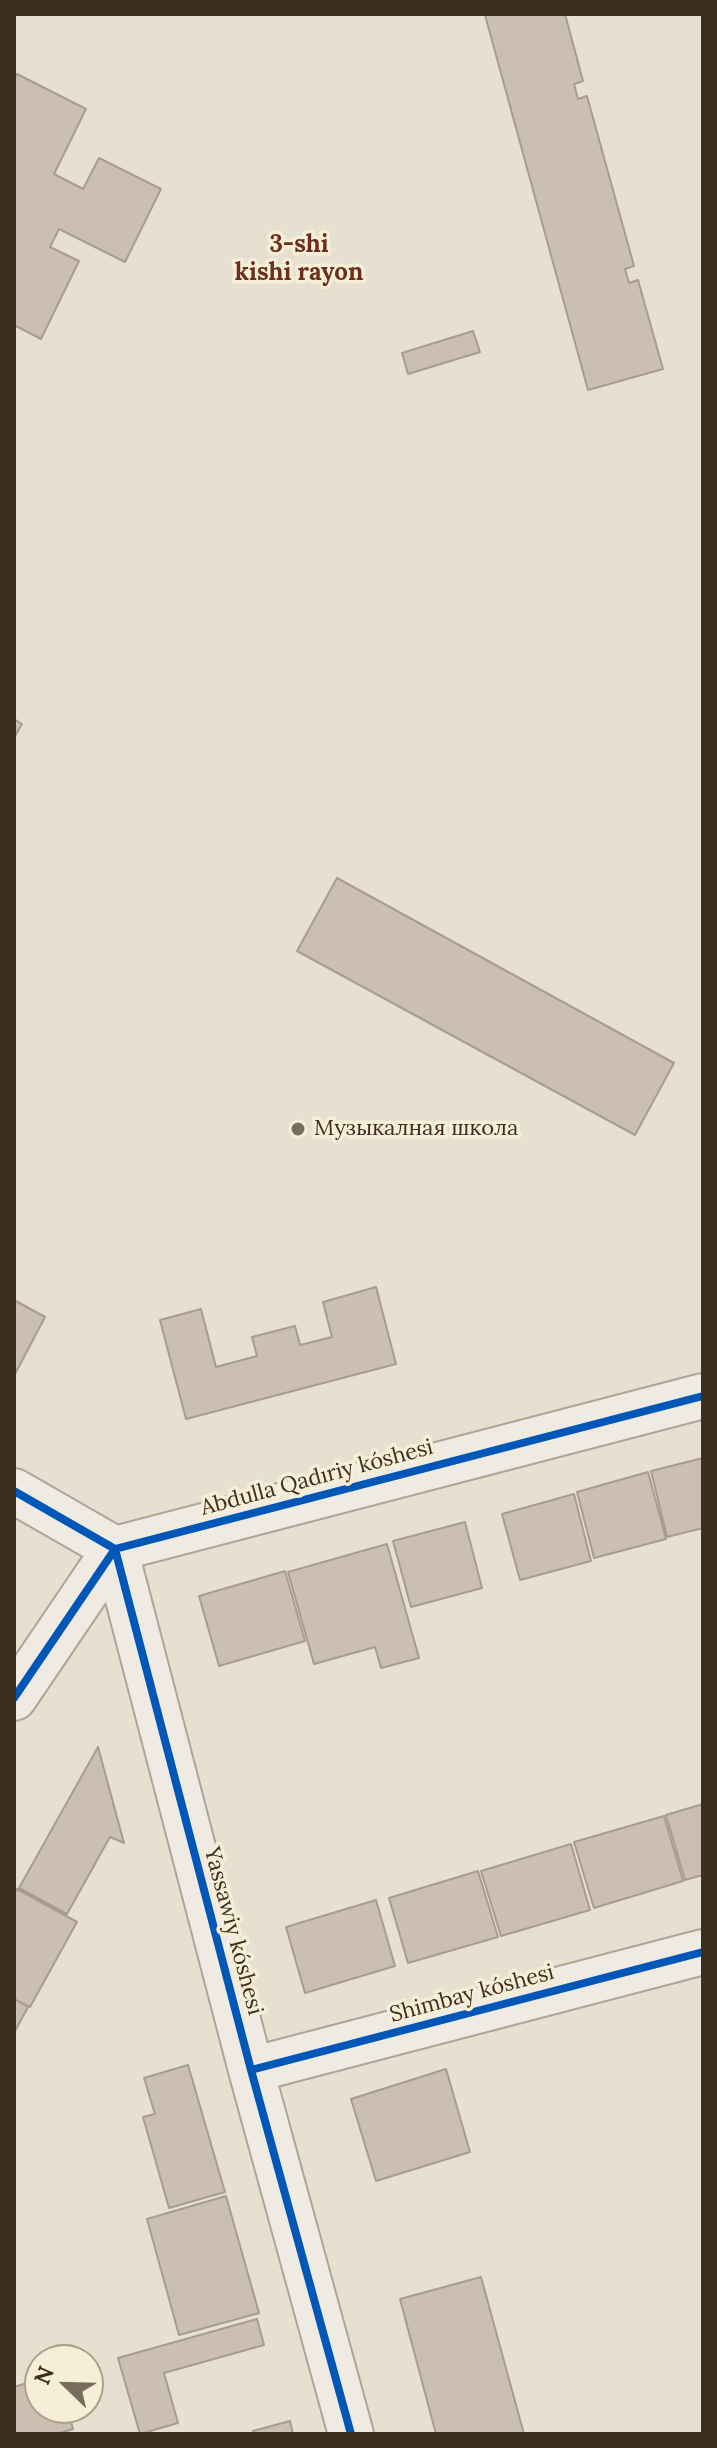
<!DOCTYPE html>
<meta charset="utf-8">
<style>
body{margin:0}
#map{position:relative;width:717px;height:2448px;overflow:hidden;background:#e7e0d1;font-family:Lora,serif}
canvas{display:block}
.frame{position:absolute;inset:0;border:16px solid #3d2e20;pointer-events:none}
.north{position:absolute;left:24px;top:2344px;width:80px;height:80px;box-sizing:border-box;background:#f7eed8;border:2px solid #ada18e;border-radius:50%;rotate:293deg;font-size:22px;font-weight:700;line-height:32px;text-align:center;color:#3d2e20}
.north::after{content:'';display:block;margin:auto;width:28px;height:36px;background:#786c5e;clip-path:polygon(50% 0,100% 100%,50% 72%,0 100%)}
</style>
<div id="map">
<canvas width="717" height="2448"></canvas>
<div class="frame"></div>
<div class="north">N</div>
</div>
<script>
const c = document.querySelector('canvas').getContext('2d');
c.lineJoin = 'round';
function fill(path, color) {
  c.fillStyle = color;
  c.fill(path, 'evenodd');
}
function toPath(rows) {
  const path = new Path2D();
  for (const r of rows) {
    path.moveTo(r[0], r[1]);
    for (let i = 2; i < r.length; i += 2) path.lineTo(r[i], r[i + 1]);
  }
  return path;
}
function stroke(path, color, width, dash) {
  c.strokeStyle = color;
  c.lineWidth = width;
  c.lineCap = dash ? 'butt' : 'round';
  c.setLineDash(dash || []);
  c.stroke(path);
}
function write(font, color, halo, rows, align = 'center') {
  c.font = font + ' Lora,serif';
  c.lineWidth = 7;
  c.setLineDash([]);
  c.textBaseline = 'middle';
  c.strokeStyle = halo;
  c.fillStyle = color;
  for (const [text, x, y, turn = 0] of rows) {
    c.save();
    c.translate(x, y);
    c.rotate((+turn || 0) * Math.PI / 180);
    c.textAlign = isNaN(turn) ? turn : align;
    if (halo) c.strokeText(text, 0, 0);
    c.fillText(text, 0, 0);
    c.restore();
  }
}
const building = toPath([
 [490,14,565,14,583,81,574,84,578,99,587,96,634,266,625,269,629,283,638,280,663,369,588,390,485,15,490,14],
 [17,74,86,109,54,174,83,189,99,158,161,189,125,262,59,229,50,247,79,261,41,339,14,325,14,79,17,74],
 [473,331,480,352,408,374,402,353,473,331],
 [14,719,22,724,14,738,14,719],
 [337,878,674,1063,635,1135,297,951,337,878],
 [376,1287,396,1364,186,1419,160,1320,201,1309,216,1367,257,1356,252,1337,295,1326,300,1345,332,1337,323,1302,376,1287],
 [14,1300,45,1317,14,1376,14,1300],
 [703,1458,703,1528,667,1537,651,1471,703,1458],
 [648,1472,666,1539,594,1558,577,1492,648,1472],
 [574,1494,591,1561,520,1580,502,1514,574,1494],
 [465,1522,482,1588,411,1607,393,1541,465,1522],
 [387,1544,419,1658,381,1668,375,1647,314,1664,288,1572,387,1544],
 [285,1571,305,1641,219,1666,199,1596,285,1571],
 [98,1747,124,1843,110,1837,67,1914,19,1888,98,1747],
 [703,1804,703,1875,685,1880,666,1815,703,1804],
 [664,1816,683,1881,594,1908,574,1842,664,1816],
 [571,1844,590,1910,501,1936,481,1871,571,1844],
 [478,1871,498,1937,408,1963,389,1898,478,1871],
 [17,1889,77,1922,30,2007,14,1999,14,1894,17,1889],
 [376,1900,395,1966,305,1993,286,1927,376,1900],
 [14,1999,28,2007,14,2033,14,1999],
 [188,2065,225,2192,169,2208,143,2117,155,2114,144,2078,188,2065],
 [446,2069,470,2152,376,2181,351,2099,446,2069],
 [226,2196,259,2313,179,2335,147,2219,226,2196],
 [481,2277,524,2434,436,2434,400,2299,481,2277],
 [257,2319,264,2345,164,2373,178,2423,140,2434,118,2358,257,2319],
 [40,2379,40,2408,67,2408,73,2429,57,2434,14,2434,14,2387,40,2379],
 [290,2421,293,2434,253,2434,253,2431,290,2421]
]);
fill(building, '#cbbfb2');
stroke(building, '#a89c90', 2);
const minor = toPath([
 [14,1491,115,1549,251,2070,351,2434],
 [14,1698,115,1549,703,1396],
 [251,2070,703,1952]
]);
stroke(minor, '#ada599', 48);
stroke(minor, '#efebe3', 44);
stroke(toPath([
 [14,1491,115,1549,251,2070,351,2434],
 [14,1698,115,1549,703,1396],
 [251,2070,703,1952]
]), '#0057b8', 8);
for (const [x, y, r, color] of [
 [298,1129,8,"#786c5e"]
]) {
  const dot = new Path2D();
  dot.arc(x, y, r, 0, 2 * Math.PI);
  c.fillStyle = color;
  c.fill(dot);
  stroke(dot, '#f7eed8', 3);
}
write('22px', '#3d2e20', '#f7eed8', [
 ["Музыкалная школа",314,1129]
], 'left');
write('22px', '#3d2e20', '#f7eed8', [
 ["Abdulla Qadıriy kóshesi",317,1478,-15],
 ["Yassawiy kóshesi",233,1931,75],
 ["Shimbay kóshesi",472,1994,-15]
]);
write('bold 24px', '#6b2e1e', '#f7eed8', [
 ["3-shi",299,245],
 ["kishi rayon",299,273]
]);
</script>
